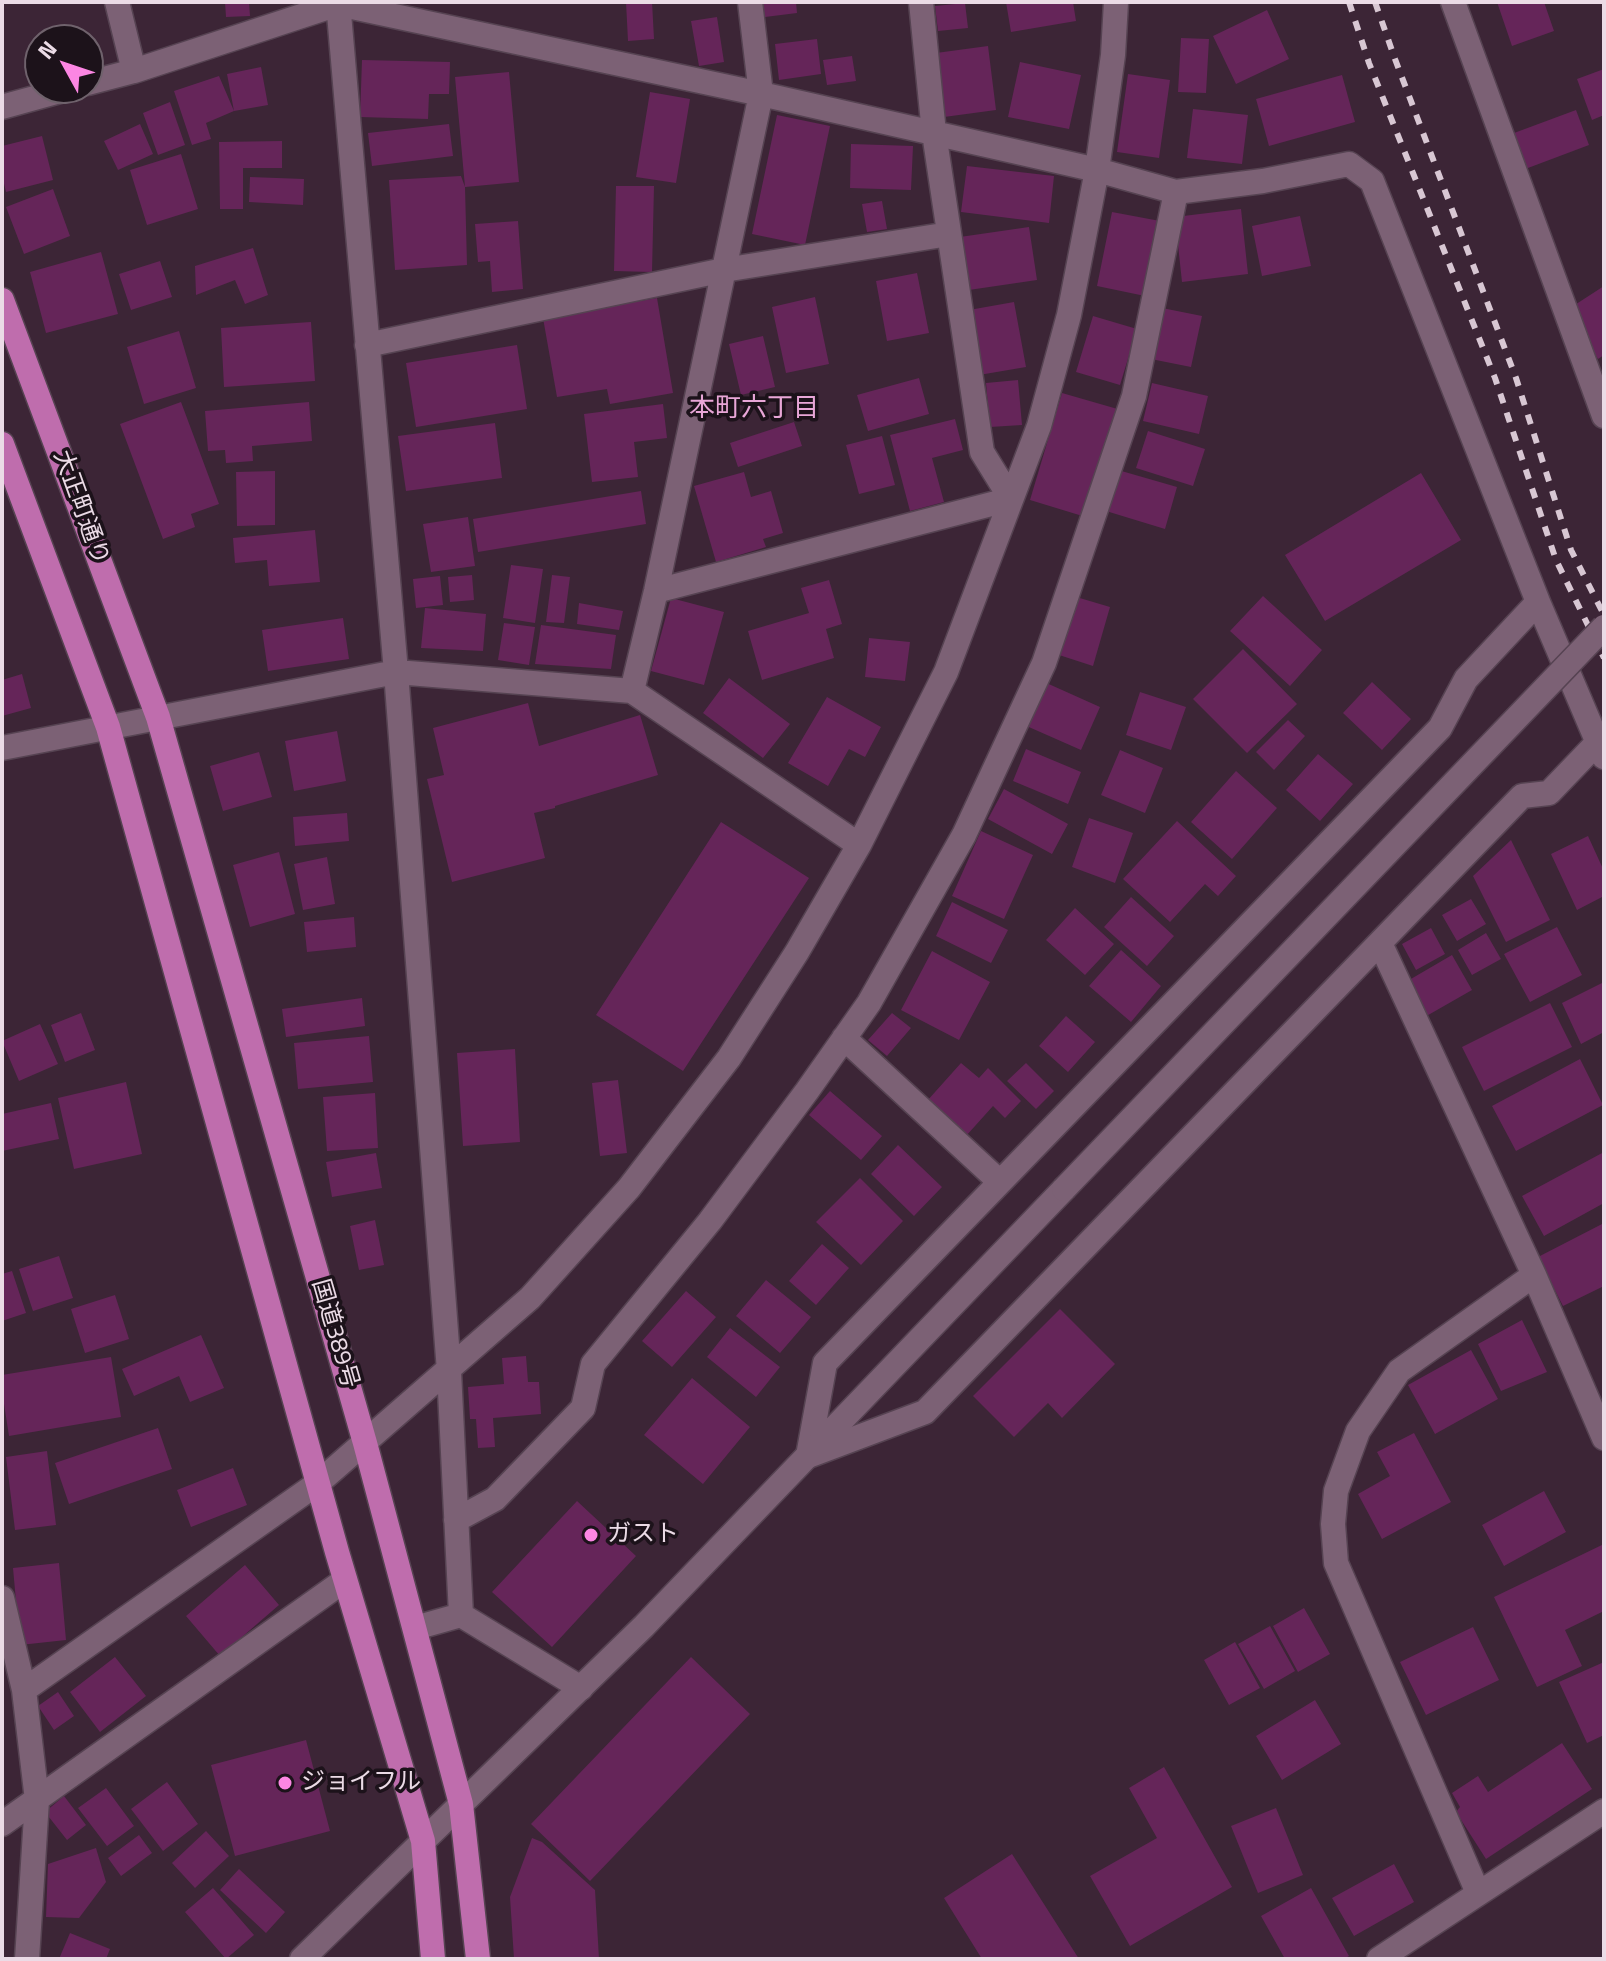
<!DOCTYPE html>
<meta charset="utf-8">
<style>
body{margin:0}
#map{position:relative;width:1606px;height:1961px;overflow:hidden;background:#3c2536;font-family:"Titillium Web",sans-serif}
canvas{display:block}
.frame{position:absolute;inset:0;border:4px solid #ebdbe6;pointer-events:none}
.north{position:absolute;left:24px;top:24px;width:80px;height:80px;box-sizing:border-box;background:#1c121a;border:2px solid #6f626c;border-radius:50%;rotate:310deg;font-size:22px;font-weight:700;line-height:32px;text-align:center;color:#ebdbe6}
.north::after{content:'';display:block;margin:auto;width:28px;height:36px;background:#fc86e3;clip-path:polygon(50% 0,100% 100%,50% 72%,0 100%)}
</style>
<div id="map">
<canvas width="1606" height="1961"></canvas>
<div class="frame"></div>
<div class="north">N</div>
</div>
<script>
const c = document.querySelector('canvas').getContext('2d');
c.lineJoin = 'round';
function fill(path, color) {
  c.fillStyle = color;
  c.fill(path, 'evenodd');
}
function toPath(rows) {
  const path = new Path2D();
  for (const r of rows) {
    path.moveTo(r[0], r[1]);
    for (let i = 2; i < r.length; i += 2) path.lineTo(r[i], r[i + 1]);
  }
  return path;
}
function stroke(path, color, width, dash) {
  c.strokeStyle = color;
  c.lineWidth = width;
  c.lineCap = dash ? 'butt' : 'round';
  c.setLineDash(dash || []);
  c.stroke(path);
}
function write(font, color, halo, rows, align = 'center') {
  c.font = font + ' "Titillium Web","Noto Sans JP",sans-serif';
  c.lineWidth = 7;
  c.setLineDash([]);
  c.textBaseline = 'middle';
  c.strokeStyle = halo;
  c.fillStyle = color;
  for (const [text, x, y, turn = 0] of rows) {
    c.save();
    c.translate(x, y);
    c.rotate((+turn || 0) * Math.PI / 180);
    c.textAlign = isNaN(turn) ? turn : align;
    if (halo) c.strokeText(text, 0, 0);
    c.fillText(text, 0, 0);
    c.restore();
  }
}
fill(toPath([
 [225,2,249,2,250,16,226,17],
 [626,2,652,2,654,39,628,41],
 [755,2,796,2,797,13,757,18],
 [1006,2,1073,2,1076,21,1011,32],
 [1497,2,1544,2,1554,31,1512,46],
 [965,3,968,28,938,31,935,6],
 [1267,10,1289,59,1236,84,1213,36],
 [717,17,724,62,699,66,691,21],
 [1181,38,1209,39,1206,93,1178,92],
 [817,39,821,74,779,80,775,44],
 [988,46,996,110,944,117,936,53],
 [852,56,856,81,827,85,823,60],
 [362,60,450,62,449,94,429,94,428,119,360,117],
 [1020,62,1081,75,1069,129,1008,117],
 [261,67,268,105,234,111,227,74],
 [1604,69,1604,115,1592,120,1577,79],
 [509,72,519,182,465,187,455,77],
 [1128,74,1170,80,1159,158,1117,152],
 [1342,75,1355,122,1269,146,1256,99],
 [219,76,234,111,206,123,211,139,192,145,174,91],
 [650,92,690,99,676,183,636,177],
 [170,102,185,145,158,155,143,113],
 [1193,109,1248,115,1242,164,1187,158],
 [1576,110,1589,145,1520,171,1506,136],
 [777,115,830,126,805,245,752,234],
 [140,124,153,154,118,170,104,141],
 [449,124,453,156,372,166,368,133],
 [42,136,53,180,6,192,2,175,2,146],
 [282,141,282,168,243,168,243,209,220,209,219,142],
 [851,144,913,146,911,190,850,188],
 [181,154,198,209,147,225,130,170],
 [967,166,1054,176,1049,223,961,212],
 [461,176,465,187,467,265,395,270,389,180],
 [250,177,304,179,303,205,249,202],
 [616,186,654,186,652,272,614,271],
 [53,189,70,236,24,254,6,207],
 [882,201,887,229,867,232,862,204],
 [1241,209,1248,274,1182,282,1175,217],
 [1112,212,1160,221,1145,296,1097,286],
 [1300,216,1311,266,1262,276,1252,226],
 [518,221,523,289,492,292,490,261,478,262,475,224],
 [1029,227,1037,280,962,291,953,238],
 [253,248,268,295,245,304,235,280,196,295,195,266],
 [101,252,118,314,46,333,30,272],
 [160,261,172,297,131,310,119,274],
 [917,273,929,333,887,341,876,281],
 [1604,286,1604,355,1598,359,1567,310],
 [815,297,829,364,786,373,772,307],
 [657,298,673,393,610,404,607,389,557,397,543,318],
 [1014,302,1026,367,979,375,969,310],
 [1157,307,1202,316,1191,367,1146,358],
 [1093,316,1137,329,1120,385,1076,372],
 [311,322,315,381,224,387,221,328],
 [179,331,196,388,144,404,127,347],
 [763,336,775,387,741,395,729,344],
 [517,345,527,409,416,427,406,363],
 [919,378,929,414,868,431,857,395],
 [1018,380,1022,425,990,427,986,383],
 [1152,383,1208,396,1199,434,1143,421],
 [1062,393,1121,410,1089,518,1030,500],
 [181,402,219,504,191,514,195,527,163,539,120,424],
 [309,402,312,441,252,446,253,461,226,463,225,450,208,451,205,411],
 [663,404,667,438,634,442,638,477,592,482,584,414],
 [955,419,963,450,932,458,944,502,910,511,890,435],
 [794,422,802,446,738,467,730,443],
 [495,423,502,478,406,491,398,436],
 [1148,431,1205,449,1193,486,1136,468],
 [882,436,895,485,859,494,846,445],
 [1118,470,1177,487,1165,529,1106,511],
 [275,471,275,525,237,526,236,472],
 [744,472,751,497,771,491,783,533,763,539,766,547,716,562,694,486],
 [1421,473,1461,540,1325,621,1285,555],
 [641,491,646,524,478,552,473,519],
 [468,517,475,566,431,572,423,524],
 [315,530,320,582,269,586,267,560,235,563,233,538],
 [511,565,543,569,535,623,503,618],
 [472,575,474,600,450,602,448,577],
 [552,575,570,577,564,623,546,622],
 [440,576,443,605,416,608,413,579],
 [829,580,842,624,826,629,834,658,762,680,748,631,809,613,801,588],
 [1073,596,1110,607,1093,666,1056,654],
 [1263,596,1322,650,1290,686,1230,631],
 [671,598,724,612,704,685,651,671],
 [579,603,623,611,619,630,577,624],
 [425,608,486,614,483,651,421,648],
 [343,618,349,659,268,671,262,630],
 [504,623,535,627,529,665,498,660],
 [541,625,616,635,611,669,535,664],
 [869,638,910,642,905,681,865,677],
 [1243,649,1297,704,1247,753,1193,699],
 [22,674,31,708,2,716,2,680],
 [729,678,790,724,763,758,703,713],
 [1042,681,1100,707,1081,750,1022,724],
 [1372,682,1411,719,1382,750,1343,713],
 [1140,692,1186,707,1171,750,1126,735],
 [827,697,881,727,865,757,849,749,828,786,788,763],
 [528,703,539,746,640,715,658,775,555,806,555,808,534,813,545,858,452,882,427,779,444,775,433,728],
 [1288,720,1305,736,1274,770,1256,752],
 [337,731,346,781,294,791,285,741],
 [1026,749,1081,772,1068,804,1013,781],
 [1120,750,1163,768,1145,813,1101,795],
 [259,752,272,797,223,811,210,766],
 [1318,754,1353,784,1320,821,1286,790],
 [1236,771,1277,808,1232,859,1191,822],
 [1004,789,1068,824,1052,854,988,819],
 [347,813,349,841,295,846,293,817],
 [1089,818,1133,833,1115,883,1072,867],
 [1177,821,1236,876,1218,896,1205,884,1170,922,1123,879],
 [721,822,809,878,683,1071,596,1015],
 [981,831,1033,855,1004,919,952,896],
 [1588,836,1604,871,1604,896,1577,910,1551,854],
 [1511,840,1550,920,1506,942,1473,876],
 [279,852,295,914,250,927,233,865],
 [327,857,335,904,303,910,294,864],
 [1131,897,1174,936,1147,966,1104,927],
 [1471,899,1486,924,1457,941,1442,915],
 [952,902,1008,930,991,963,936,936],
 [1075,908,1114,944,1085,975,1046,940],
 [354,917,356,947,307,952,304,922],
 [1557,927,1582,975,1530,1002,1504,954],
 [1431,928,1445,954,1416,970,1402,944],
 [1486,933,1501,959,1472,975,1458,950],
 [1121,950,1161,986,1131,1022,1089,986],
 [932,951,990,982,959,1040,901,1010],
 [1452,955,1472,990,1423,1018,1404,983],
 [1604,982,1604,1032,1581,1044,1562,1003],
 [362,998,365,1026,286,1037,282,1009],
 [1550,1003,1572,1047,1484,1091,1462,1047],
 [81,1013,95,1050,65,1062,51,1025],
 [892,1013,911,1028,887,1056,868,1040],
 [1066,1016,1095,1042,1068,1072,1039,1046],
 [40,1024,58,1064,19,1081,2,1041],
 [369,1036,373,1082,298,1089,294,1043],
 [515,1049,520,1142,463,1146,457,1053],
 [1580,1059,1603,1105,1516,1151,1492,1106],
 [961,1063,979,1078,988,1068,1021,1101,1005,1118,993,1106,966,1136,927,1101],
 [1026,1063,1054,1091,1036,1109,1007,1081],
 [618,1080,627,1153,600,1156,592,1083],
 [126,1082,142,1154,74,1169,58,1098],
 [830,1091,882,1136,861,1160,809,1115],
 [375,1093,378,1148,327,1151,323,1097],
 [51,1103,59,1139,2,1151,2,1114],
 [898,1145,942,1187,914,1216,871,1174],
 [1604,1152,1604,1203,1544,1236,1522,1196],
 [376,1153,382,1188,332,1197,326,1162],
 [860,1178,903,1221,861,1265,816,1222],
 [375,1220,384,1265,359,1270,350,1226],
 [1604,1223,1604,1286,1563,1306,1538,1257],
 [822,1244,849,1268,816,1305,789,1281],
 [59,1256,73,1298,33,1311,19,1269],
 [12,1271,26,1313,2,1321,2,1274],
 [766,1280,811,1317,780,1353,736,1316],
 [686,1291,716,1317,672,1367,642,1341],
 [115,1295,129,1339,85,1353,71,1309],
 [1060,1309,1115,1364,1062,1418,1048,1403,1014,1437,973,1396],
 [1522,1320,1547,1372,1501,1391,1478,1344],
 [730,1328,780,1367,756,1397,707,1357],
 [201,1335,224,1388,190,1402,179,1376,134,1396,122,1369],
 [1471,1350,1498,1399,1435,1434,1408,1385],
 [526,1356,528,1382,539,1382,541,1414,493,1418,495,1447,478,1448,476,1419,470,1419,468,1387,504,1384,502,1358],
 [111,1357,121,1417,9,1436,2,1391,2,1375],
 [692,1378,750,1427,703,1484,644,1435],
 [158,1428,172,1469,69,1504,55,1463],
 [1414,1433,1451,1502,1382,1539,1358,1494,1390,1476,1377,1452],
 [47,1451,56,1525,15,1530,6,1457],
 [233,1468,247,1505,191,1527,177,1490],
 [1544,1491,1566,1532,1504,1566,1482,1525],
 [577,1501,636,1556,552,1647,492,1592],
 [1604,1544,1604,1611,1565,1630,1582,1666,1537,1687,1494,1597],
 [59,1563,66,1640,20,1645,13,1568],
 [245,1565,279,1605,220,1656,186,1616],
 [1304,1608,1330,1654,1298,1672,1273,1626],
 [1270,1626,1295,1671,1264,1689,1238,1644],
 [1473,1627,1499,1680,1426,1715,1400,1662],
 [1235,1642,1260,1688,1229,1705,1204,1660],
 [115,1657,146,1696,100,1732,70,1692],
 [691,1657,750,1714,590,1881,531,1824],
 [1604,1662,1604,1735,1587,1743,1559,1682],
 [58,1692,74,1716,54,1730,38,1706],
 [1315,1700,1341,1744,1282,1780,1256,1736],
 [306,1740,330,1831,235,1856,211,1765],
 [1562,1743,1592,1789,1486,1859,1456,1812,1460,1807,1452,1793,1478,1776,1488,1792],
 [1164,1767,1232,1887,1130,1946,1090,1876,1157,1838,1129,1788],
 [167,1782,198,1824,163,1851,131,1809],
 [106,1788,134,1826,107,1846,78,1808],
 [64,1796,86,1825,67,1840,45,1812],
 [1276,1808,1303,1875,1258,1893,1231,1826],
 [206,1831,229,1856,195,1888,172,1863],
 [139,1835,152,1853,121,1876,108,1858],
 [532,1838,542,1842,595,1890,599,1959,514,1959,510,1897],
 [96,1848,106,1882,79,1918,46,1917,48,1864],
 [1012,1854,1079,1959,982,1959,944,1898],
 [1394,1864,1414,1902,1354,1936,1332,1898],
 [239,1869,285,1912,266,1933,220,1890],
 [213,1888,254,1935,226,1959,185,1912],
 [1311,1888,1349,1956,1344,1959,1285,1959,1261,1916],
 [70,1933,110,1949,106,1959,59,1959]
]), '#652559');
const minor = toPath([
 [117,2,134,71],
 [338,2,396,672,449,1371,461,1615,415,1628],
 [1453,2,1604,416],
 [88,83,134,71,338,4,761,94,1097,170,1176,192,1263,181,1349,164,1372,181,1538,602,1604,757],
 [2,107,71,88],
 [367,345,724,270,949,234],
 [656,591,1011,499,982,452,934,133,921,2],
 [632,691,656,591,761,94,750,2],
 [2,748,396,672,632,691,859,845],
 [1380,943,1534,1275,1604,1438],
 [844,1038,1000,1182],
 [808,1456,825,1363,1440,728,1466,679,1538,602],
 [808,1456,925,1412,1522,796,1549,793,1597,743],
 [456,1520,495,1499,583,1408,593,1364,710,1221,807,1091,869,1003,964,835,1044,663,1134,396,1176,192],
 [2,1598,24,1690,37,1800,27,1959],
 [461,1615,581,1688],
 [24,1690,318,1483,530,1298,629,1188,729,1058,797,952,859,845,946,672,1039,426,1069,315,1097,170,1113,55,1116,2],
 [2,1824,345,1580],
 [1478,1893,1336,1563,1333,1524,1336,1491,1358,1431,1399,1371,1534,1275],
 [1379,1959,1604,1811]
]);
const tertiary = toPath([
 [302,1959,644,1626,1064,1189]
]);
const trunk = toPath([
 [2,300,158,717,365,1443,461,1804,478,1959],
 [2,444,108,727,337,1552,423,1841,433,1959]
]);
stroke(minor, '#564352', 27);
stroke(tertiary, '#564352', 27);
stroke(trunk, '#564352', 27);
stroke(minor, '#7c6175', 24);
stroke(tertiary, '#7c6175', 24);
stroke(trunk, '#bf6dad', 24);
stroke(toPath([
 [1349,2,1369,63,1495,378,1556,560,1604,658],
 [1375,2,1395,59,1516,378,1571,550,1604,615]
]), '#d8c7d3', 6, [10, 10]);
const tertiaryBridge = toPath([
 [1064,1189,1604,627]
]);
stroke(tertiaryBridge, '#564352', 27, []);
stroke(tertiaryBridge, '#7c6175', 24);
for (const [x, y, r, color] of [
 [591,1535,8,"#fc86e3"],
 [285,1783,8,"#fc86e3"]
]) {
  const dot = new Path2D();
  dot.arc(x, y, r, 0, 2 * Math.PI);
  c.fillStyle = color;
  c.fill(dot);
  stroke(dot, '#1c121a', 3);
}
write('24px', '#ebdbe6', '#1c121a', [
 ["大正町通り",80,508,70],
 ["国道389号",334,1334,74]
]);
write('24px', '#ebdbe6', '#1c121a', [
 ["ガスト",607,1535],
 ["ジョイフル",301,1783]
], 'left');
write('26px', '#e8a6d7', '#1c121a', [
 ["本町六丁目",754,410]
]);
</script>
